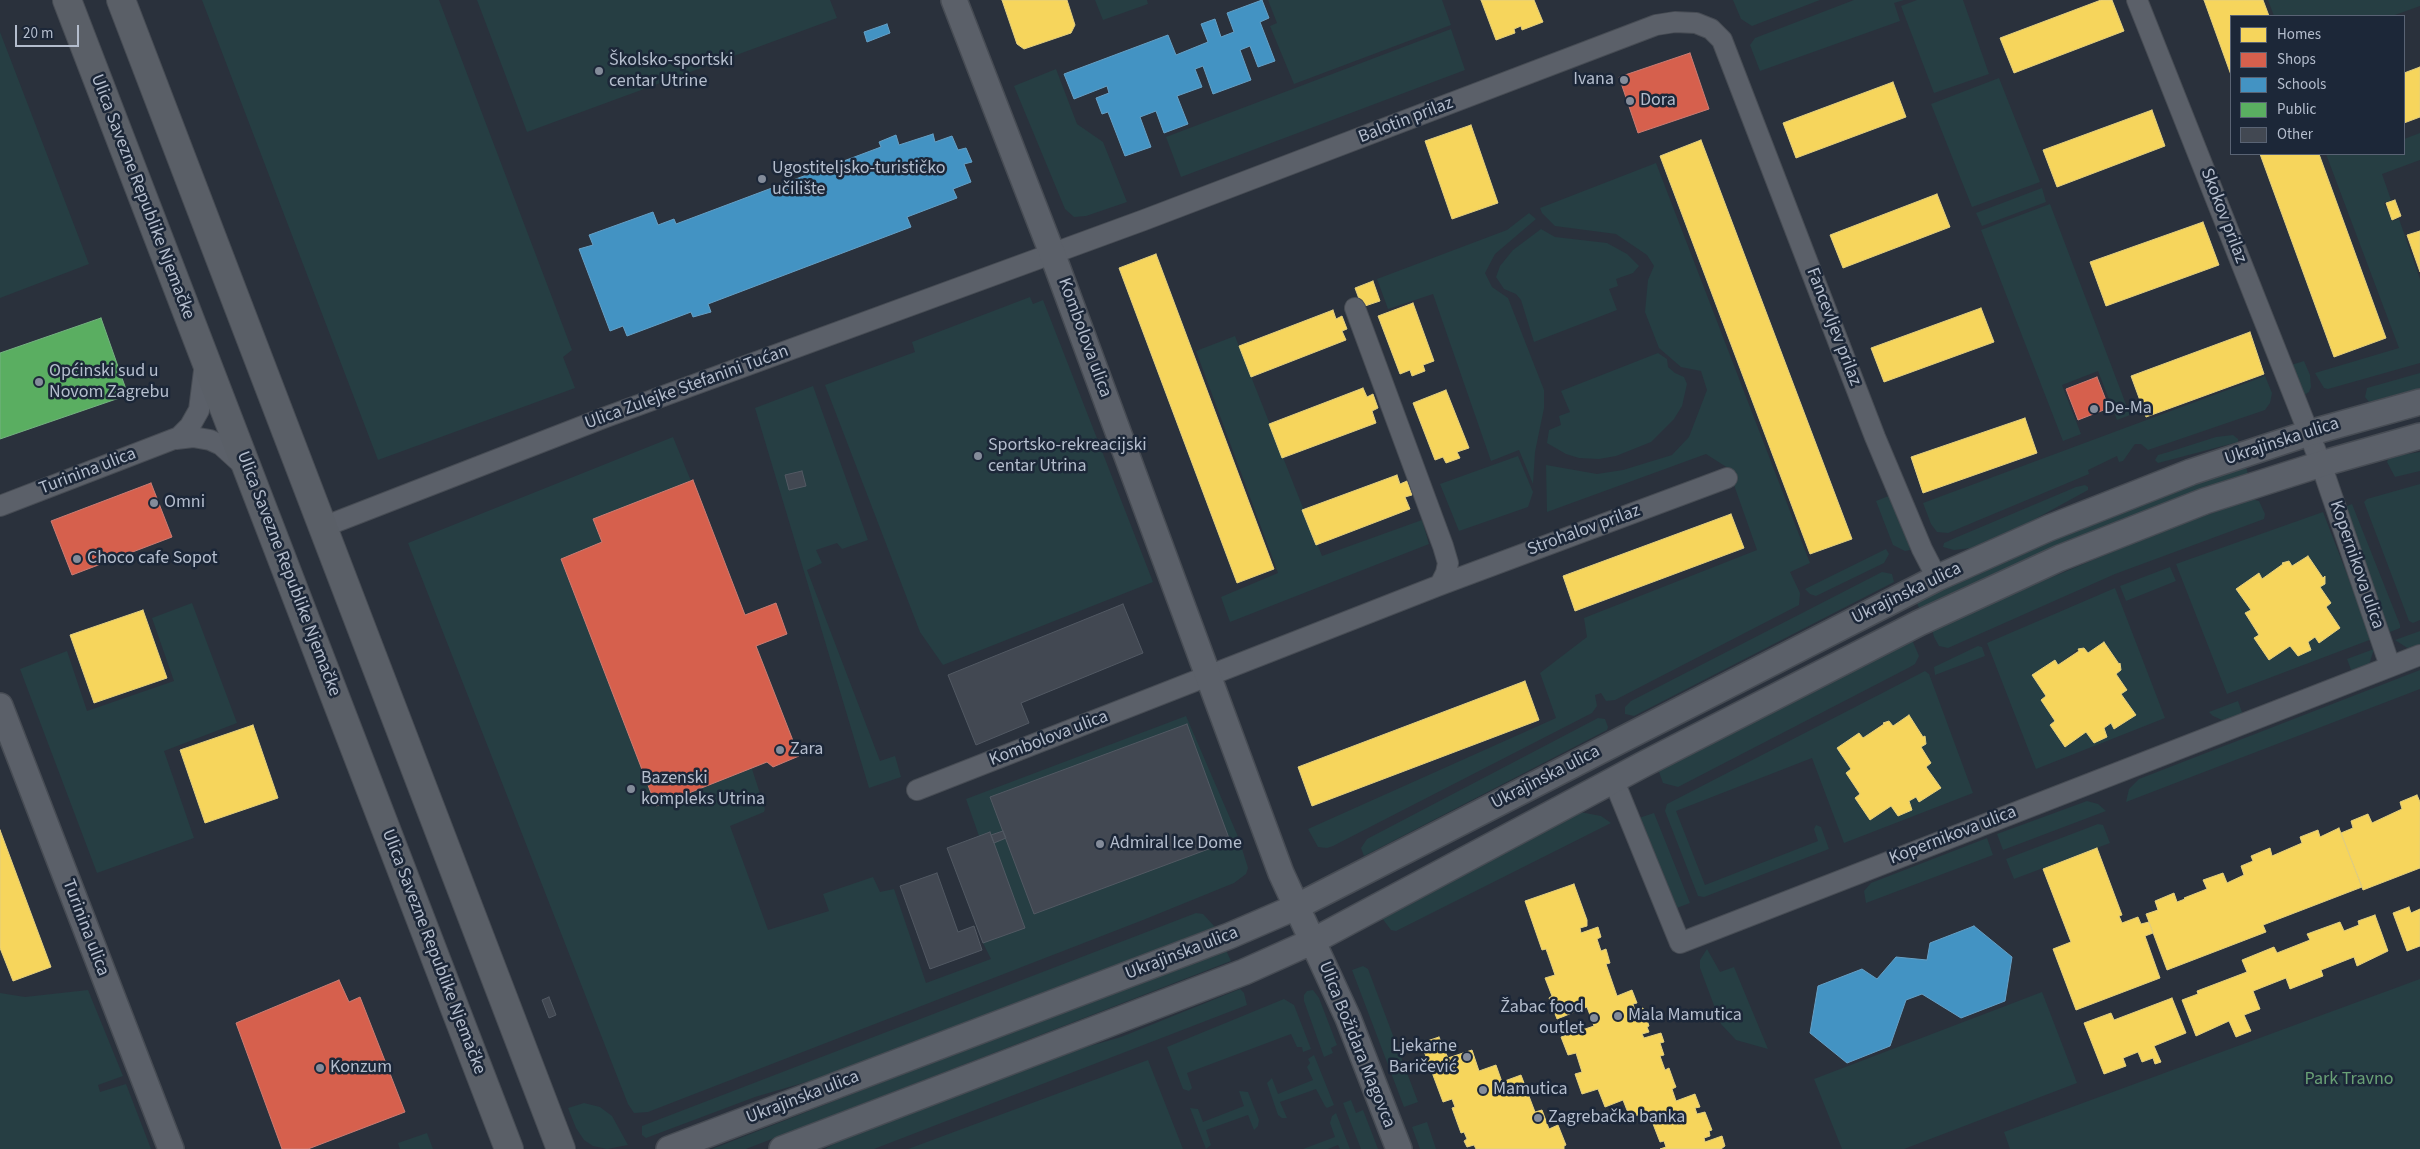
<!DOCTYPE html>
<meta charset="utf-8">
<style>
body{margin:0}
#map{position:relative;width:2420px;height:1149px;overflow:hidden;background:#2a313c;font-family:"Source Sans 3",sans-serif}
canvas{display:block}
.legend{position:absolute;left:2230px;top:15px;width:175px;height:140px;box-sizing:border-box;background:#1c2738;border:1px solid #596374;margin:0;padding:6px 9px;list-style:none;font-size:15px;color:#b4bdcd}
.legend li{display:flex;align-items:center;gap:10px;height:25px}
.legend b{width:25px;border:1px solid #596374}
.scale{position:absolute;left:15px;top:25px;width:64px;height:22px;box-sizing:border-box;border:2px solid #b4bdcd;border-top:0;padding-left:6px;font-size:15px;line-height:18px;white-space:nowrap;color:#b4bdcd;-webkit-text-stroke:4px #1c2738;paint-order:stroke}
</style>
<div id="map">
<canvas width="2420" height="1149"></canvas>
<ul class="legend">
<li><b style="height:14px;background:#f6d55c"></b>Homes</li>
<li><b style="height:14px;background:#d6604d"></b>Shops</li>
<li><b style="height:14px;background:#4393c3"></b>Schools</li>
<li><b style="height:14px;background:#5aae61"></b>Public</li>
<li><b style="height:14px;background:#424852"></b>Other</li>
</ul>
<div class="scale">20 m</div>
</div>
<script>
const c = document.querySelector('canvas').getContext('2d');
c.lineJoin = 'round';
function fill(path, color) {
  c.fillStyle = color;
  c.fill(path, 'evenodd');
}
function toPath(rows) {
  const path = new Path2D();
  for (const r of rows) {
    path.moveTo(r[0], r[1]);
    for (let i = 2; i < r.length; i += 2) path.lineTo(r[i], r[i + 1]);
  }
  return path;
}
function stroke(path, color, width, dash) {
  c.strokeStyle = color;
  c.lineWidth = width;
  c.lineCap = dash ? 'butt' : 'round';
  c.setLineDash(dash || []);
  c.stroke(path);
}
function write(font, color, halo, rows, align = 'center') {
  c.font = font + ' "Source Sans 3",sans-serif';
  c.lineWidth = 5;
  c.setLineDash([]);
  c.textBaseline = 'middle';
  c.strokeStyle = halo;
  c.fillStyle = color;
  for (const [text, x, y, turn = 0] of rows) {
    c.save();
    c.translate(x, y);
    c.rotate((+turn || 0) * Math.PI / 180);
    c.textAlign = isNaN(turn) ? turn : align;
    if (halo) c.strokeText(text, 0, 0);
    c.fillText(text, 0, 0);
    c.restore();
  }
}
fill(toPath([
 [202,0,439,0,572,350,563,357,575,388,378,460],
 [477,0,830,0,837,18,527,132],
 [1095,0,1147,0,1148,4,1103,20],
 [1268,0,1442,0,1451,25,1294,84,1270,26,1277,23],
 [1733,0,1820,0,1752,26,1741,19],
 [1854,0,1904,0,1894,3,1900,21,1760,71,1750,45,1755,38],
 [1917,0,1963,0,1989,74,1934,93,1901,6],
 [2268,0,2420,0,2420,6,2392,16,2274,16],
 [1451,29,1465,70,1181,177,1166,137],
 [0,32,89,264,0,298],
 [1056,69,1077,124,1103,142,1127,202,1086,216,1074,217,1065,209,1014,86],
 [1999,78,2040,182,1972,207,1931,104],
 [2420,133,2420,160,2382,174,2391,200,2384,203,2392,221,2399,219,2420,279,2420,363,2328,389,2324,388,2315,373,2399,348,2326,154,2404,154,2404,139],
 [1656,163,1810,563,1790,572,1800,593,1799,605,1615,700,1606,701,1601,693,1595,695,1597,706,1592,713,1333,846,1327,848,1318,847,1308,829,1556,718,1540,673,1587,637,1584,618,1757,550,1728,468,1706,454,1547,512,1546,465,1597,474,1623,470,1672,455,1689,437,1707,390,1701,371,1681,367,1659,348,1645,312,1648,280,1654,266,1647,255,1616,234,1555,226,1542,213,1540,208],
 [2042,188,2046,202,1982,226,1976,213],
 [2050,204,2130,415,2117,420,2098,371,2062,385,2081,434,2063,441,1981,230],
 [1529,213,1536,219,1495,254,1485,273,1492,287,1508,298,1544,390,1544,408,1535,452,1533,484,1519,450,1491,461,1433,294,1388,309,1377,279,1507,230],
 [1541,229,1555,237,1607,243,1627,254,1639,266,1633,273,1616,279,1618,286,1609,289,1617,310,1534,342,1521,300,1516,294,1504,289,1496,277,1500,266,1513,250],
 [1030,297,1033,304,1043,300,1153,582,943,665,920,632,825,385,915,352,912,342],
 [1235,336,1322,556,1422,520,1429,544,1230,622,1221,597,1278,573,1196,351],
 [1658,353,1667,359,1668,367,1675,373,1684,377,1687,384,1682,406,1674,419,1651,442,1616,456,1599,459,1579,458,1566,454,1547,443,1549,430,1561,425,1559,416,1570,412,1561,391],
 [2304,361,2310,375,2311,387,2309,392,2301,397,2288,366],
 [2420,373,2420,388,2369,402,2365,397,2367,388],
 [2265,376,2272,393,2270,403,2265,410,2148,450,2141,444,2135,444,2123,461,2119,462,2117,456,2088,470,2089,474,1948,533,1937,532,1931,524,1923,503],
 [813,386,868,540,842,549,837,543,816,550,822,563,807,570,880,761,895,756,901,777,869,788,755,408],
 [2233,435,2238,439,2238,442,2158,463,2155,460,2158,455,2172,451,2216,437],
 [673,437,691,481,693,480,745,615,776,603,787,634,757,646,799,756,773,767,767,763,752,769,765,809,764,812,730,826,768,930,829,911,823,894,873,877,880,892,894,889,926,983,991,959,983,943,947,848,979,836,966,799,1186,716,1239,839,1248,868,1246,874,1234,883,1143,920,648,1112,634,1113,628,1104,408,543],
 [2420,452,2420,471,2395,477,2387,462,2389,457],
 [1518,456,1533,492,1528,507,1459,531,1440,484],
 [2245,464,2249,477,1920,610,1915,599,2063,534],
 [2420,484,2420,620,2413,623,2409,621,2364,502,2367,499],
 [2085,485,2088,487,2088,490,2026,524,1971,548,1954,550,1943,547,1944,543,1955,538,2076,487],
 [1891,495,1909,544,1910,550,1905,551,1893,545,1876,501],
 [2251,499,2259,501,2265,514,2264,519,2115,574,1948,648,1939,646,1934,637,1932,629,1976,609,2160,532],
 [2352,504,2400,625,2400,628,2390,632,2342,508],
 [2323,512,2372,639,2227,694,2176,564],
 [2308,556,2323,578,2325,577,2325,584,2320,587,2331,603,2326,607,2318,642,2315,637,2308,642,2311,650,2298,656,2290,646,2269,660,2254,639,2259,635,2245,614,2251,610,2236,588,2258,574,2262,579,2283,564,2292,566],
 [1886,549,1889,554,1884,563,1816,596,1810,594,1805,589],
 [2170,567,2176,581,2126,601,2120,586],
 [1882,572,1892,574,1894,582,1634,716,1625,714,1625,707,1631,701],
 [2115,588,2165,718,2036,769,1987,643],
 [2104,642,2119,664,2120,663,2121,670,2116,674,2127,690,2121,694,2136,715,2115,729,2111,723,2104,728,2107,737,2094,743,2086,732,2065,747,2050,725,2055,721,2046,696,2032,675,2054,660,2058,665,2078,649,2084,648,2088,653],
 [192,603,237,723,164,751,194,838,97,873,20,669,67,651,87,711,174,681,152,618],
 [2420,631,2420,649,2409,649,2395,640],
 [1910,640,1913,642,1919,656,1915,664,1910,667,1678,787,1663,783,1658,769],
 [1978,646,1982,647,1985,656,1935,675,1934,667],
 [2374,649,2369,665,2353,675,2347,659],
 [2420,670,2420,689,2126,802,2129,789,2139,779],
 [1925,671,1929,674,1973,793,1844,843,1812,758,1676,811,1705,885,1818,841,1814,829,1816,825,1821,827,1829,849,1704,897,1698,896,1665,811,1667,804],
 [1909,715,1923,737,1925,737,1926,744,1921,747,1931,763,1926,767,1940,788,1919,802,1916,797,1909,801,1912,810,1899,816,1891,806,1870,820,1855,798,1860,794,1846,773,1851,769,1837,748,1859,733,1863,738,1883,723,1889,721,1893,726],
 [2238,701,2244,718,2229,721,2222,720,2213,716,2209,712],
 [1598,718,1605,719,1608,727,1607,730,1364,856,1361,848,1367,839],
 [2087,801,2098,804,2106,811,2003,850,1997,834],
 [1580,812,1601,816,1611,823,1396,931,1391,930,1382,918],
 [1654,813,1690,903,1674,909,1639,818],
 [2098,824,2103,825,2110,843,2014,879,2006,859],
 [1987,838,1993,855,1866,903,1864,891,1871,883],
 [1196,913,1203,914,1215,927,847,1070,755,1097,646,1138,642,1135,642,1126],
 [1225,948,1231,961,746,1149,712,1149],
 [1707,949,1720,972,1734,967,1768,1049,1736,1040,1721,1024,1700,968,1700,960],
 [1363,966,1368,969,1418,1102,1404,1107,1352,970],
 [2420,979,2420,1149,2010,1149,2004,1132],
 [1240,989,1244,993,1247,1005,874,1149,825,1149,854,1132,1052,1057,1121,1037],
 [88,990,123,1076,98,1085,100,1092,126,1084,151,1149,0,1149,0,993,25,997],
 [1313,990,1319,998,1337,1045,1331,1048,1333,1053,1324,1057,1304,1001,1304,995,1307,991],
 [2042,992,2077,1083,1904,1149,1842,1149,1814,1079],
 [1284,999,1294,1005,1311,1049,1303,1052,1302,1047,1297,1047,1291,1034,1187,1073,1192,1088,1189,1091,1183,1089,1167,1047],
 [1314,1055,1334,1105,1327,1108,1325,1106,1316,1089,1280,1102,1287,1118,1282,1118,1278,1115,1267,1083,1272,1078,1278,1094,1313,1080,1307,1067,1310,1063,1308,1059],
 [1148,1060,1183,1149,908,1149],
 [1239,1091,1248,1092,1259,1120,1258,1126,1254,1130,1248,1115,1206,1130,1211,1145,1206,1149,1190,1108,1198,1109,1203,1122,1244,1106],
 [1351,1100,1356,1113,1363,1110,1378,1149,1361,1149,1343,1103],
 [584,1103,600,1107,612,1116,628,1145,607,1149,593,1146,584,1140,576,1128,568,1108],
 [1336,1113,1350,1149,1340,1149,1338,1145,1328,1149,1303,1149,1335,1137,1330,1123,1332,1116],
 [1427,1122,1436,1149,1420,1149,1412,1127],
 [427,1133,433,1149,400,1149,398,1143]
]), '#263e43');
const homes = toPath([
 [1002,0,1067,0,1075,25,1071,33,1024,49,1017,44,1002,0],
 [1481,0,1534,0,1543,22,1522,30,1521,26,1514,29,1515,33,1496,40,1481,0],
 [2101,0,2112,0,2124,31,2014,73,2000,38,2101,0],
 [2204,0,2263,0,2269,16,2231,16,2231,75,2204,0],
 [2420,67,2420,117,2404,123,2404,73,2420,67],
 [1893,82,1906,117,1796,158,1783,123,1893,82],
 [2152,110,2165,146,2057,187,2043,150,2152,110],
 [1471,125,1498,203,1452,219,1425,141,1471,125],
 [1701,140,1852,539,1810,554,1660,156,1701,140],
 [2260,154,2319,154,2386,338,2334,357,2260,154],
 [1937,194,1950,227,1843,268,1830,235,1937,194],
 [2395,200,2401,216,2392,220,2386,203,2395,200],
 [2203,222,2219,265,2106,306,2090,262,2203,222],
 [2420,231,2420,272,2407,235,2420,231],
 [1156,254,1274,569,1237,583,1119,268,1156,254],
 [1373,281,1380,301,1362,307,1355,288,1373,281],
 [1413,303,1434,361,1423,365,1425,371,1412,376,1410,370,1400,374,1378,316,1413,303],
 [1981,308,1994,342,1884,382,1871,348,1981,308],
 [1333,310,1336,319,1342,316,1347,329,1342,331,1346,340,1251,377,1239,346,1333,310],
 [2250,332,2264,374,2146,417,2131,376,2250,332],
 [1363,388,1367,397,1373,394,1378,408,1372,411,1376,423,1282,458,1269,424,1363,388],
 [1446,390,1469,448,1457,452,1460,458,1446,463,1443,457,1435,460,1413,403,1446,390],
 [2025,418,2037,453,1923,493,1911,457,2025,418],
 [1397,475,1400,484,1407,481,1412,495,1405,497,1410,509,1316,545,1302,510,1397,475],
 [1731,514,1744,548,1575,611,1563,576,1731,514],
 [2308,556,2323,578,2325,576,2325,584,2320,587,2331,603,2326,607,2340,628,2319,643,2315,637,2308,642,2311,650,2298,656,2290,646,2269,660,2254,638,2259,635,2245,613,2251,610,2236,589,2259,573,2262,579,2283,564,2282,563,2289,561,2292,566,2308,556],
 [143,610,167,678,94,703,70,635,143,610],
 [2104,642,2119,664,2120,663,2121,670,2116,674,2127,690,2121,694,2136,715,2114,729,2111,723,2104,728,2107,737,2094,743,2086,732,2065,747,2050,725,2055,721,2041,700,2046,696,2032,675,2055,660,2058,665,2079,651,2078,649,2084,648,2088,653,2104,642],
 [1525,681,1539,720,1312,806,1298,767,1525,681],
 [1909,715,1923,737,1925,736,1926,744,1921,747,1931,763,1926,767,1941,788,1919,802,1916,797,1909,801,1912,810,1898,816,1891,806,1870,820,1855,798,1860,794,1846,773,1851,769,1837,748,1859,733,1863,738,1884,724,1883,723,1889,721,1893,726,1909,715],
 [253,725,278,798,205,823,180,750,253,725],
 [2417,795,2420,802,2420,868,2363,890,2341,833,2353,828,2351,821,2368,814,2372,823,2402,809,2400,802,2417,795],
 [2339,828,2362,887,2263,925,2266,932,2167,970,2146,914,2158,910,2155,901,2174,893,2177,902,2185,899,2184,898,2207,889,2203,880,2223,873,2227,883,2244,875,2241,866,2253,861,2251,856,2270,848,2272,856,2302,843,2300,837,2318,830,2320,837,2339,828],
 [0,830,51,967,13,981,0,948,0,830],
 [2097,848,2122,915,2119,916,2122,923,2138,917,2141,924,2149,922,2153,933,2145,936,2160,978,2076,1010,2053,949,2071,942,2043,869,2097,848],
 [1574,884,1587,920,1587,926,1580,928,1581,933,1598,927,1601,937,1597,939,1601,951,1606,949,1610,963,1606,964,1617,996,1632,990,1637,1003,1633,1004,1635,1011,1643,1008,1649,1026,1647,1027,1649,1032,1642,1034,1644,1038,1661,1033,1664,1042,1660,1043,1664,1055,1660,1056,1665,1070,1669,1068,1674,1082,1676,1087,1672,1089,1676,1101,1695,1094,1700,1107,1695,1108,1697,1114,1705,1112,1712,1130,1709,1131,1710,1136,1704,1138,1705,1142,1722,1136,1725,1146,1721,1149,1660,1149,1666,1147,1664,1141,1660,1142,1648,1111,1630,1118,1623,1100,1605,1107,1598,1089,1582,1094,1575,1074,1582,1072,1576,1053,1568,1055,1561,1037,1594,1026,1587,1007,1557,1019,1549,998,1552,996,1545,978,1555,975,1546,949,1542,950,1525,901,1574,884],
 [2409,907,2411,913,2420,909,2420,946,2407,951,2393,913,2409,907],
 [2375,915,2388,951,2357,966,2354,957,2321,970,2323,976,2290,989,2286,978,2253,991,2260,1009,2244,1015,2251,1031,2236,1037,2229,1021,2196,1036,2182,1000,2198,994,2197,991,2247,972,2242,960,2274,947,2277,953,2310,940,2307,934,2340,922,2344,931,2359,925,2358,921,2375,915],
 [2172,998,2186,1033,2154,1046,2161,1062,2155,1064,2153,1058,2142,1062,2138,1052,2123,1058,2126,1066,2104,1074,2084,1023,2111,1013,2114,1020,2172,998],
 [1439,1037,1448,1058,1472,1050,1479,1071,1496,1065,1502,1082,1521,1075,1535,1112,1542,1110,1549,1129,1558,1125,1566,1145,1564,1146,1564,1149,1476,1149,1474,1145,1467,1147,1464,1141,1467,1139,1464,1132,1461,1133,1452,1108,1455,1107,1452,1099,1443,1102,1421,1043,1439,1037]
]);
fill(homes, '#f6d55c');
stroke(homes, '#e2ce7e', 1);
const shops = toPath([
 [1690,53,1709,109,1638,133,1619,77,1690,53],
 [2097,377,2109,408,2078,420,2066,389,2097,377],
 [693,480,745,615,776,603,787,634,756,646,799,756,773,767,767,762,656,806,561,559,602,542,593,519,693,480],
 [151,483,172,537,72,575,51,521,151,483],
 [339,980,349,1002,360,997,405,1112,308,1149,282,1149,236,1023,339,980]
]);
fill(shops, '#d6604d');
stroke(shops, '#cc7c73', 1);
const schools = toPath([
 [1262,0,1269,18,1260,22,1275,61,1258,67,1250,46,1240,50,1251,80,1213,94,1203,66,1195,69,1202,87,1177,96,1188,124,1164,133,1156,111,1140,117,1151,147,1125,156,1108,112,1102,114,1096,98,1109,93,1107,86,1074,99,1064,74,1168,35,1176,55,1208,42,1201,24,1215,19,1221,37,1234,32,1227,13,1262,0],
 [887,24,890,33,867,42,864,32,887,24],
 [933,134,935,142,952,136,958,150,966,148,972,162,964,164,971,182,953,189,957,198,907,217,911,227,708,304,711,312,693,317,691,312,627,336,623,326,610,331,579,249,593,245,589,235,653,212,658,225,674,219,676,224,881,147,879,142,896,135,899,145,933,134],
 [1974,926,2012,957,2005,1001,1961,1018,1922,994,1906,1000,1890,1046,1847,1063,1810,1033,1818,986,1862,969,1877,979,1896,957,1927,960,1930,943,1974,926]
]);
fill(schools, '#4393c3');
stroke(schools, '#65a0c6', 1);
const public = toPath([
 [101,318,128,395,0,439,0,353,101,318]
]);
fill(public, '#5aae61');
stroke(public, '#75b281', 1);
const building = toPath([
 [802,471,806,486,789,490,785,475,802,471],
 [1123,604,1143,653,1021,703,1029,723,976,745,948,675,1123,604],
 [1187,724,1230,841,1034,914,990,797,1187,724],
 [1003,831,1006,838,994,843,991,835,1003,831],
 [990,832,1025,928,983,943,947,848,990,832],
 [937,873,958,932,974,926,982,950,930,969,900,886,937,873],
 [549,997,556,1015,549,1018,542,1000,549,997]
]);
fill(building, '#424852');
stroke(building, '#525963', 1);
const minor = toPath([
 [2137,0,2321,464,2390,666],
 [1355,308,1443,546,1448,563,1446,573,1440,585],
 [176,439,193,437,210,440,221,445,244,466],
 [0,506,179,437,190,426,199,410,205,363],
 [323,527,606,417,1144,220,1656,25,1675,22,1696,23,1711,29,1722,40,1875,437,1922,549,1937,578],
 [1614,781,1680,943,2420,655],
 [917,790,1440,585,1727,478]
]);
const tertiary = toPath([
 [954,0,1052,253,1281,873,1348,1018,1399,1149],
 [0,706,171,1149],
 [669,1149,1229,936,1296,907,1937,578,2049,528,2191,472,2309,433,2420,402],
 [782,1149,1244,972,1313,941,1642,765,1919,623,2060,558,2205,501,2321,464,2420,436]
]);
const secondary = toPath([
 [67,0,509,1149],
 [121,0,561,1149]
]);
stroke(minor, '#474c54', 22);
stroke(tertiary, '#474c54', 28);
stroke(secondary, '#474c54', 30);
stroke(minor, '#5b6069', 20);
stroke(tertiary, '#5b6069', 25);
stroke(secondary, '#5a5f67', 28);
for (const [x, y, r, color] of [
 [599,71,5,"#848c9a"],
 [1624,80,5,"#848c9a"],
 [1630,101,5,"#848c9a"],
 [762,179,5,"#848c9a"],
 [39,382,5,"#848c9a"],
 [2094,409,5,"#848c9a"],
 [978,456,5,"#848c9a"],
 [154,503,5,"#848c9a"],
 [77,559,5,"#848c9a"],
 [780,750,5,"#848c9a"],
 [631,789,5,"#848c9a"],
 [1100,844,5,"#848c9a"],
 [1618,1016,5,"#848c9a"],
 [1594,1018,5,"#848c9a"],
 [1467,1057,5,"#848c9a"],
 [320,1068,5,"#848c9a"],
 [1483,1090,5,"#848c9a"],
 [1538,1118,5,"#848c9a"]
]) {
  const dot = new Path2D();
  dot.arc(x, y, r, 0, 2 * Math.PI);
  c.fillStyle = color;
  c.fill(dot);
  stroke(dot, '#1c2738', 2);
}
write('18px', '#b4bdcd', '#1c2738', [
 ["Školsko-sportski",609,61],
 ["centar Utrine",609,82],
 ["Ivana",1614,80,"right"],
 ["Dora",1640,101],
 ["Ugostiteljsko-turističko",772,169],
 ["učilište",772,190],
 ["Općinski sud u",49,372],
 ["Novom Zagrebu",49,393],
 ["De-Ma",2104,409],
 ["Sportsko-rekreacijski",988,446],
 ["centar Utrina",988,467],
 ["Omni",164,503],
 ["Choco cafe Sopot",87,559],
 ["Zara",790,750],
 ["Bazenski",641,779],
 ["kompleks Utrina",641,800],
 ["Admiral Ice Dome",1110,844],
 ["Žabac food",1584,1008,"right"],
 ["outlet",1584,1029,"right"],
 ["Mala Mamutica",1628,1016],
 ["Ljekarne",1457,1047,"right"],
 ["Baričević",1457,1068,"right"],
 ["Konzum",330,1068],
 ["Mamutica",1493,1090],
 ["Zagrebačka banka",1548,1118]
], 'left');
write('18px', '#b4bdcd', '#1c2738', [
 ["Balotin prilaz",1406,121,-21],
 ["Ulica Savezne Republike Njemačke",142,197,69],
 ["Skokov prilaz",2223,216,69],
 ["Fancevljev prilaz",1833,327,69],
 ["Kombolova ulica",1084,338,70],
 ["Ulica Zulejke Stefanini Tućan",687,388,-20],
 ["Ukrajinska ulica",2282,442,-18],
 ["Turinina ulica",88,472,-21],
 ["Strohalov prilaz",1584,531,-20],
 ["Kopernikova ulica",2356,565,71],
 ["Ulica Savezne Republike Njemačke",288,574,69],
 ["Ukrajinska ulica",1907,594,-26],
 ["Kombolova ulica",1049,739,-21],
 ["Ukrajinska ulica",1546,778,-27],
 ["Kopernikova ulica",1953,836,-21],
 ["Turinina ulica",85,928,69],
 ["Ulica Savezne Republike Njemačke",433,952,69],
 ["Ukrajinska ulica",1182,954,-21],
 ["Ulica Božidara Magovca",1356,1045,68],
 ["Ukrajinska ulica",803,1098,-21]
]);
write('18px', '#69a076', '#1c2738', [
 ["Park Travno",2349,1080]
]);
</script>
